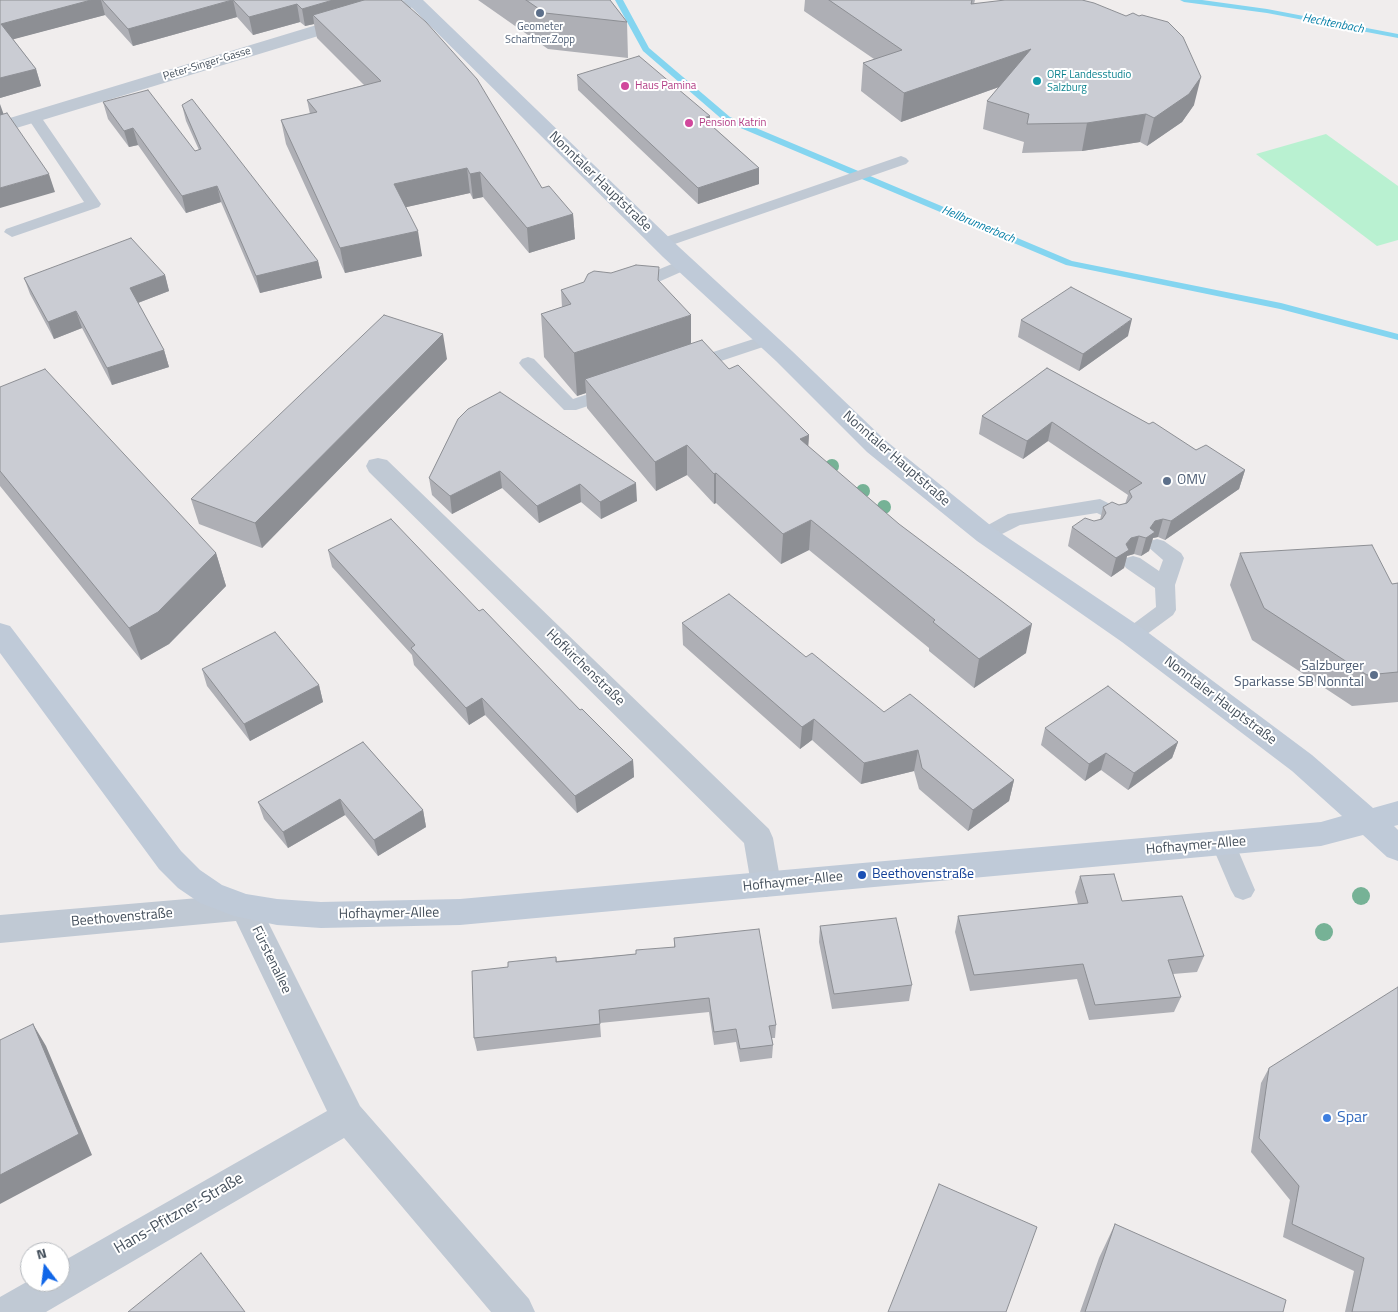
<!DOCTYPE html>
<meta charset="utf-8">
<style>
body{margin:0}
#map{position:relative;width:1398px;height:1312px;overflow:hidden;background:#f0eded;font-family:"Titillium Web",sans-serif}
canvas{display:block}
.north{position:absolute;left:20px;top:1242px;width:50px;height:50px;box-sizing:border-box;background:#fff;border:1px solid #b5b9be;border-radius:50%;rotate:345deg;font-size:14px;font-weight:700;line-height:20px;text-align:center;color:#45505c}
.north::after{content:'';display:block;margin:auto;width:18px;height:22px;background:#1066e8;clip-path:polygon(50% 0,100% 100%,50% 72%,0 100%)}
</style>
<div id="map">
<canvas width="1398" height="1312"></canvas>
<div class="north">N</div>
</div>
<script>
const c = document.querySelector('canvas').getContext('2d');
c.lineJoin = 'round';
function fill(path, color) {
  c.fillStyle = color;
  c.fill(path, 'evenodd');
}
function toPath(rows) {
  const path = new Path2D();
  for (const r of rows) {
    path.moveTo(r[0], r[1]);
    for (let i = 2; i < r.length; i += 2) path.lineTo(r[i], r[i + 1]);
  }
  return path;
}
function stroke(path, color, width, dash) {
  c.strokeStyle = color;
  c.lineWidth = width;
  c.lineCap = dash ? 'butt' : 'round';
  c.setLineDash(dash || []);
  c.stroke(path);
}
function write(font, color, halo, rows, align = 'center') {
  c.font = font + ' "Titillium Web",sans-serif';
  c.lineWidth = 4;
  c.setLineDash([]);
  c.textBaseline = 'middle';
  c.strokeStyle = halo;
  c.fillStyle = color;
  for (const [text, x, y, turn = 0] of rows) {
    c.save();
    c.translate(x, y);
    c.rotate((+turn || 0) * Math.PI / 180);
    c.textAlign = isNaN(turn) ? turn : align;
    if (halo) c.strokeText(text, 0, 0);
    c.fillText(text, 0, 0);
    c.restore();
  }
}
fill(toPath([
 [1326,134,1398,186,1398,240,1377,246,1256,154]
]), '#b9f1d1');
fill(toPath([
 [615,0,623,0,649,48,730,117,1072,261,1281,303,1398,334,1398,340,1280,309,1066,265,724,121,643,51,615,0],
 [1180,0,1202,0,1267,9,1398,34,1398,38,1267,13,1184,2,1180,0]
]), '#84d5f0');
fill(toPath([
 [34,113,39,114,101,204,99,207,12,237,4,232,6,229,84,202,27,117,34,113],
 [901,156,906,158,909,161,906,164,669,246,657,246,655,243,657,240,901,156],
 [684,259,690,260,692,264,690,268,638,291,626,291,624,287,626,283,684,259],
 [766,335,772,336,775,340,772,344,691,371,685,369,682,365,685,361,766,335],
 [528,357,534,359,573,399,612,386,618,388,621,392,618,396,576,410,564,410,522,367,519,363,522,359,528,357],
 [1100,499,1122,510,1125,515,1122,520,1115,522,1097,513,1020,525,986,542,979,540,976,535,979,530,1008,514,1100,499],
 [1157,539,1164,541,1181,553,1184,558,1175,585,1176,610,1173,615,1139,640,1132,643,1125,640,1121,635,1125,630,1156,607,1155,588,1126,568,1123,563,1126,558,1133,556,1140,558,1159,571,1163,560,1147,546,1150,541,1157,539],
 [1223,833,1231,836,1235,843,1255,890,1251,897,1243,900,1235,897,1231,890,1211,843,1215,836,1223,833]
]), '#c0c9d4');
fill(toPath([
 [399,0,423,1,420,5,0,133,0,121,399,0],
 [378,458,387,460,769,829,773,838,781,884,777,893,766,897,755,893,751,884,744,843,369,472,366,466,369,460,378,458],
 [245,894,256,898,360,1106,529,1299,535,1312,491,1312,344,1138,46,1312,0,1312,0,1297,30,1280,30,1282,60,1282,60,1263,327,1111,236,921,0,943,0,915,245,894]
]), '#c0c9d4');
fill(toPath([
 [404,0,423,0,679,247,792,351,885,440,995,529,1142,628,1312,755,1373,808,1398,801,1398,825,1394,826,1398,830,1398,861,1387,857,1363,835,1321,846,460,925,321,928,277,925,234,916,200,903,178,888,159,869,0,653,0,623,10,626,181,851,200,870,222,885,246,894,277,899,321,902,460,899,1321,822,1342,816,1292,771,1122,642,977,541,867,452,776,361,663,257,404,0]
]), '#bfcad8');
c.fillStyle = '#76b296';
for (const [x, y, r] of [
 [832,466,7],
 [863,491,7],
 [884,507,7],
 [1361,896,9],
 [1324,932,9]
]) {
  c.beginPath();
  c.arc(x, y, r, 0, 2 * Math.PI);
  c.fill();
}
fill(toPath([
 [0,0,401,0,542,188,573,214,575,239,529,253,483,197,473,199,470,193,406,207,422,256,345,273,286,144,281,120,310,114,307,100,364,85,317,38,314,24,305,26,300,22,253,35,237,17,133,46,105,15,13,39,36,69,41,86,0,98],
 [478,0,610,0,627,22,628,58,548,49],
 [805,0,975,0,974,4,1194,105,1182,122,1147,146,1140,142,1082,151,1022,153,1024,142,983,129,987,101,999,87,901,122,861,91,863,63,874,59,804,11],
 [577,75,710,116,710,124,759,168,759,184,698,204,578,90],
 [103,102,195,151,199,150,186,121,182,105,318,261,322,278,260,293,221,202,186,213,138,145,129,147,108,119],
 [165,275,169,291,138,303,164,350,169,367,112,385,82,328,54,339,30,294,24,278],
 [659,281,691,344,729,369,809,435,808,446,1026,653,974,688,929,651,929,648,809,550,781,564,716,503,714,504,687,475,656,491,587,408,586,393,577,396,544,357,541,314,562,307,561,290],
 [1021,320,1128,336,1079,371,1018,337],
 [447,359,262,548,199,524,191,499],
 [1047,368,1196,450,1245,470,1239,489,1165,540,1158,537,1153,538,1149,551,1141,556,1134,554,1127,556,1124,568,1111,577,1068,546,1072,527,1100,520,1103,507,1125,504,1128,495,1048,441,1023,459,979,434,982,416],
 [0,387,216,553,226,586,169,644,141,660,0,486],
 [458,419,637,501,601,519,581,502,539,523,502,488,452,514,432,495,429,478],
 [328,550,479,611,580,710,633,760,634,777,577,813,485,715,469,725,414,665,412,655,332,567],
 [1240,553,1392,584,1398,583,1398,702,1352,706,1252,640,1230,585],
 [682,623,884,712,1014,780,1009,801,968,831,919,789,914,771,861,784,812,740,800,749,683,645],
 [202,669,319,685,323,702,250,741,207,686],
 [1045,728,1178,742,1172,758,1128,790,1101,770,1085,781,1041,745],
 [363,742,423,810,426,827,378,856,345,815,288,848,264,819,258,802],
 [1080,876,1122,901,1204,956,1197,972,1173,974,1181,997,1174,1012,1089,1020,1077,979,970,991,955,932,958,916,1078,904,1075,892],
 [820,926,912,985,909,1001,832,1009,819,942],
 [674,938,776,1025,775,1038,772,1038,773,1045,772,1058,740,1062,736,1042,714,1045,709,1012,600,1023,601,1037,477,1051,474,1038,508,967,556,957,557,961,636,954,674,947],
 [1269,1068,1398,1312,1345,1312,1354,1271,1283,1237,1290,1200,1251,1152,1261,1083],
 [1115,1224,1283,1312,1080,1312,1099,1258]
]), '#aeafb5');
fill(toPath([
 [91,0,101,0,105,15,7,41,1,24],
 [233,0,237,17,133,46,128,29],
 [333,0,371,0,313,15,314,24,305,26,302,9],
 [297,4,300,22,253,35,249,17],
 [1031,49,1027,77,901,122,904,93],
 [36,69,41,86,0,98,0,78],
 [1201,77,1194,105,1182,122,1147,146,1154,118],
 [0,104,5,118,0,119],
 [1146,114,1140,142,1082,151,1087,123],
 [710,116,709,132,703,118],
 [133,128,138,145,129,147,124,131],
 [467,168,470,193,398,209,394,184],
 [759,168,759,184,698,204,698,188],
 [480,172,483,197,473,199,470,174],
 [49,174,55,192,0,208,0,188],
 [217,186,221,202,186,213,182,196],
 [573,214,575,239,529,253,527,228],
 [418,231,422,256,345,273,340,248],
 [318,261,322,278,260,293,256,276],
 [165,275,169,291,135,304,130,288],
 [76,311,82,328,54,339,48,322],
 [691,315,691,358,585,379,586,393,577,396,574,353],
 [1132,319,1128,336,1079,371,1083,354],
 [443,334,447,359,262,548,255,523],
 [164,350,169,367,112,385,107,368],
 [1052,422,1048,441,1023,459,1027,441],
 [809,435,807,464,800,439],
 [687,445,687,475,656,491,655,462],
 [1245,470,1239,489,1165,540,1171,521],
 [500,471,502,488,452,514,450,496],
 [716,473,716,503,714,504,714,474],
 [636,483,637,501,601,519,600,502],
 [580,484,581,502,539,523,537,506],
 [1163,519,1158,537,1153,538,1149,551,1141,556,1146,538,1150,528,1155,521],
 [811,520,809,550,781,564,783,534],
 [1139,536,1134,554,1127,556,1124,568,1111,577,1116,558,1131,538],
 [216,553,226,586,169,644,141,660,129,628],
 [1032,624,1026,653,974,688,979,659],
 [319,685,323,702,250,741,244,724],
 [482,698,485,715,469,725,466,708],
 [814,719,812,740,800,749,802,727],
 [1178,742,1172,758,1128,790,1134,773],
 [918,750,914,771,861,784,864,763],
 [1106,753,1101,770,1085,781,1089,764],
 [633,760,634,777,577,813,575,796],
 [1014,780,1009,801,968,831,973,810],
 [340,799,345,815,288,848,283,832],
 [423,810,426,827,378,856,374,840],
 [33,1024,46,1046,92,1155,0,1204,0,1175]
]), '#8d8f94');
const building = toPath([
 [0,0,91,0,1,24,36,69,0,78,0,0],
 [102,0,232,0,128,29,102,0],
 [233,0,333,0,302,9,297,4,249,17,233,0],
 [364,0,401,0,426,22,477,79,542,188,549,186,573,214,527,228,480,172,470,174,467,168,394,184,418,231,340,248,281,120,317,112,307,100,381,81,313,15,364,0],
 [526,0,610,0,627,22,545,13,526,0],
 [829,0,972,0,971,4,1005,0,1082,0,1094,3,1126,16,1133,13,1139,16,1142,15,1168,22,1183,37,1201,77,1189,94,1154,118,1146,114,1087,123,1027,124,1029,114,987,101,1031,49,904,93,863,63,902,50,829,0],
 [639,56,710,116,703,118,759,168,698,188,577,75,639,56],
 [148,90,195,151,201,149,182,105,192,99,318,261,256,276,217,186,182,196,133,128,124,131,103,102,148,90],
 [7,113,49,174,0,188,0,115,7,113],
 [131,238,165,275,130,288,164,350,107,368,76,311,48,322,24,278,131,238],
 [636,265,659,267,658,280,691,315,574,353,541,314,571,304,561,290,584,282,588,274,594,271,611,273,636,265],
 [1071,287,1132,319,1083,354,1021,320,1071,287],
 [384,315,443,334,255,523,191,499,384,315],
 [702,340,729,369,738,365,809,435,800,439,899,524,1032,624,979,659,933,622,935,620,811,520,783,534,716,473,714,474,687,445,655,462,585,379,702,340],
 [1047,368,1149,424,1153,422,1196,450,1206,445,1245,470,1171,521,1163,519,1155,521,1150,528,1155,532,1146,538,1139,536,1131,538,1126,544,1129,550,1116,558,1072,527,1085,518,1094,521,1102,519,1106,513,1103,507,1112,502,1119,505,1127,503,1132,497,1129,491,1142,483,1052,422,1027,441,982,416,1047,368],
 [45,369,216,553,158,612,129,628,0,471,0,387,45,369],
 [500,392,636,483,600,502,580,484,537,506,500,471,450,496,429,478,458,419,468,409,500,392],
 [391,519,479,611,483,609,580,710,582,709,633,760,575,796,482,698,466,708,411,648,415,645,328,550,391,519],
 [1372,545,1392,584,1398,583,1398,672,1367,675,1264,608,1240,553,1372,545],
 [729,594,806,657,812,653,884,712,910,694,1014,780,973,810,922,768,918,750,864,763,814,719,802,727,682,623,729,594],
 [275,632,319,685,244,724,202,669,275,632],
 [1108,686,1178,742,1134,773,1106,753,1089,764,1045,728,1108,686],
 [363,742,423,810,374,840,340,799,283,832,258,802,363,742],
 [1114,874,1122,901,1182,896,1204,956,1168,960,1181,997,1095,1005,1083,964,974,975,958,916,1088,903,1080,876,1114,874],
 [896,918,912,985,834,994,820,926,896,918],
 [759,929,776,1025,769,1026,773,1045,740,1049,736,1029,714,1032,709,998,599,1010,600,1024,474,1038,472,971,508,967,508,962,556,957,556,962,636,954,636,950,675,947,674,938,759,929],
 [1398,987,1398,1312,1352,1312,1364,1258,1292,1224,1299,1186,1259,1138,1269,1068,1398,987],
 [33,1024,79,1134,0,1175,0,1040,33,1024],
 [939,1184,1037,1227,1006,1312,888,1312,939,1184],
 [1115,1224,1286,1300,1283,1312,1085,1312,1115,1224],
 [201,1253,245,1312,128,1312,201,1253]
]);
fill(building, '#caccd3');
stroke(building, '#8d8f94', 1);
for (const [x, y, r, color] of [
 [540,13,5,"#5c6f8a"],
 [1037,81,5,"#0f9aa8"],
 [625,86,5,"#d1479c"],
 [689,123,5,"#d1479c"],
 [1167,481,5,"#5c6f8a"],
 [1374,675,5,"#5c6f8a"],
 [862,875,5,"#1a4fb4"],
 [1327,1118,5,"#3f7fe0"]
]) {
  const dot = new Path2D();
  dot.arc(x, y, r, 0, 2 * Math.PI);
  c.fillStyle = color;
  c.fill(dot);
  stroke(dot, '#fff', 2);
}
write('11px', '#4e5e75', '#fff', [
 ["Geometer",540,27],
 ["Schartner.Zopp",540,40]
]);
write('11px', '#45505c', '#fff', [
 ["Peter-Singer-Gasse",207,64,-17]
]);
write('11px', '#0d838f', '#fff', [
 ["ORF Landesstudio",1047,75],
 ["Salzburg",1047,88]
], 'left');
write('11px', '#b23c85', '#fff', [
 ["Haus Pamina",635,86],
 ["Pension Katrin",699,123]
], 'left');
write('italic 12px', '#067fa7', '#fff', [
 ["Hechtenbach",1333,24,11],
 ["Hellbrunnerbach",978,225,23]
]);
write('14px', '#45505c', '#fff', [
 ["Nonntaler Hauptstraße",600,182,44],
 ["Nonntaler Hauptstraße",896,459,41],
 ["Hofkirchenstraße",585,668,44],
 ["Nonntaler Hauptstraße",1220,701,37],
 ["Hofhaymer-Allee",1196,846,-5],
 ["Hofhaymer-Allee",793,882,-6],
 ["Hofhaymer-Allee",389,914,-1],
 ["Beethovenstraße",122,918,-5],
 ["Fürstenallee",271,960,64]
]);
write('14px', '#4e5e75', '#fff', [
 ["OMV",1177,481],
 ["Salzburger",1364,667,"right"],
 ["Sparkasse SB Nonntal",1364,683,"right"]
], 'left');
write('14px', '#164399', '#fff', [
 ["Beethovenstraße",872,875]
], 'left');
write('16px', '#366cbe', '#fff', [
 ["Spar",1337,1118]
], 'left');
write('16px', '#45505c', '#fff', [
 ["Hans-Pfitzner-Straße",179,1214,-30]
]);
</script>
